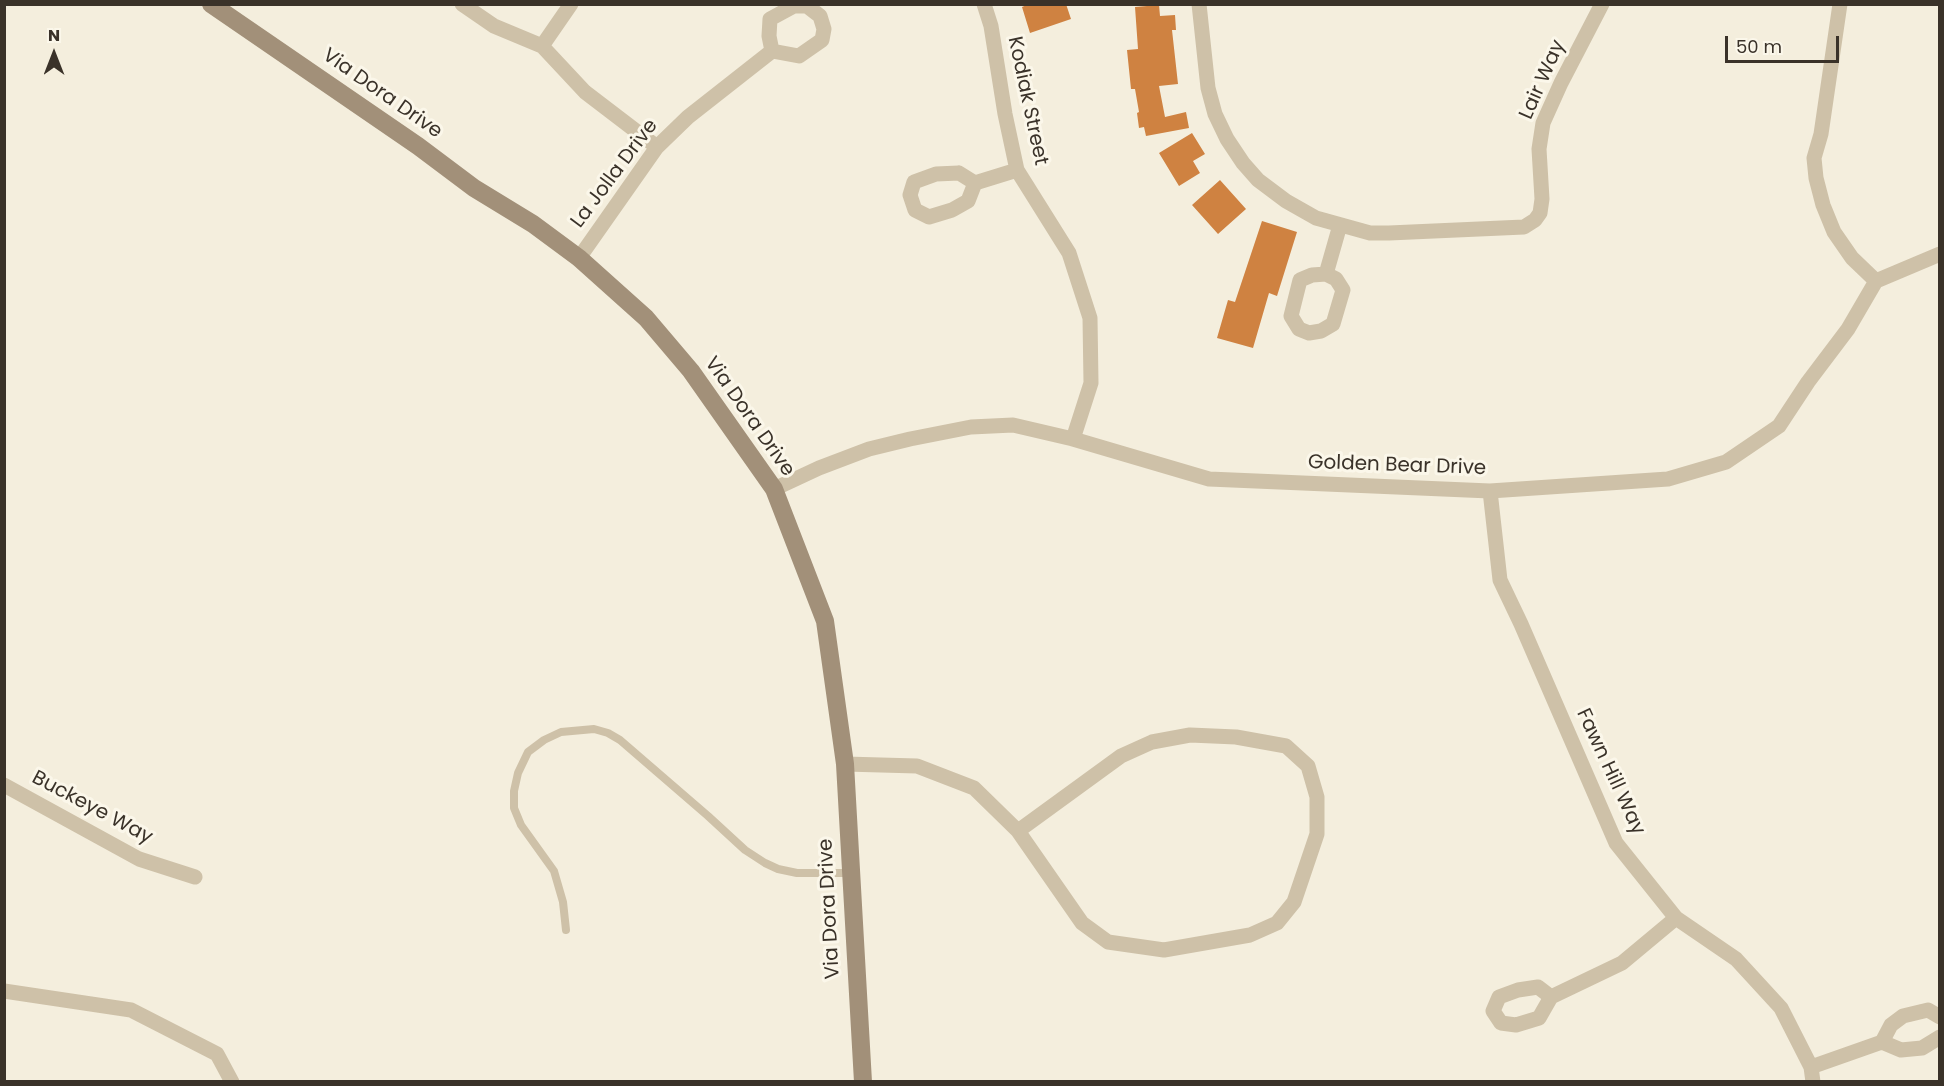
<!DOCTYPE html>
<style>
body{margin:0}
#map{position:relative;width:1944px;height:1086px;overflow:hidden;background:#f4eedd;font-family:Poppins,sans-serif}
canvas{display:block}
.frame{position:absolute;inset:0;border:6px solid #3a3229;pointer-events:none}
.north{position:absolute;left:24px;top:24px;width:60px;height:60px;-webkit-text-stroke:4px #fbf7ea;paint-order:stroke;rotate:0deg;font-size:16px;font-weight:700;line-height:24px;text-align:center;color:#3a3229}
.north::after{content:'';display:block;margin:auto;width:21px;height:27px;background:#3a3229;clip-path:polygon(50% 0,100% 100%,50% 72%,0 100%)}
.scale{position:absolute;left:1725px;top:36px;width:114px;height:27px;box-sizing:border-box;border:3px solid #3a3229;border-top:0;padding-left:8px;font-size:18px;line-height:21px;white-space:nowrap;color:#3a3229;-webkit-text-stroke:4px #fbf7ea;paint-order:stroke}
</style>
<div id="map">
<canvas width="1944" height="1086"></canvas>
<div class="frame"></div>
<div class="north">N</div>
<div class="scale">50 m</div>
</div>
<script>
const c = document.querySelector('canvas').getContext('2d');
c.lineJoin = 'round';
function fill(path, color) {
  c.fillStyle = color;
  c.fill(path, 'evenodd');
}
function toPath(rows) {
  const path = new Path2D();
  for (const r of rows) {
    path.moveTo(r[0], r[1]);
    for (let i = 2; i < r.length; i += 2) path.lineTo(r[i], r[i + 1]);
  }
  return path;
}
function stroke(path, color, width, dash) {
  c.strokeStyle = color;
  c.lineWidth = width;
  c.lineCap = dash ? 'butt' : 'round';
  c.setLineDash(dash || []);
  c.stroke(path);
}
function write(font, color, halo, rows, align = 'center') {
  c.font = font + ' Poppins,sans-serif';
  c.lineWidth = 6;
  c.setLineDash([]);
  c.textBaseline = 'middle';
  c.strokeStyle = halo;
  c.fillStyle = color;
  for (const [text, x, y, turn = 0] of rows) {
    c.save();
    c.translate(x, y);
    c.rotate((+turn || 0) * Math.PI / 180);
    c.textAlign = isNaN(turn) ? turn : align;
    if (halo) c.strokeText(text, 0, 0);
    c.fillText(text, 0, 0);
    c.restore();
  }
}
fill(toPath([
 [1029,4,1066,4,1071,19,1030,33,1022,7],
 [1159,5,1160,16,1175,15,1176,30,1172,30,1178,84,1159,86,1165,117,1186,112,1189,128,1146,136,1144,127,1139,128,1137,113,1139,112,1135,89,1131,89,1127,50,1138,49,1135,7],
 [1192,133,1205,154,1193,161,1200,173,1179,186,1159,153],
 [1220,180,1246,209,1218,234,1192,205],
 [1262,221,1297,232,1277,296,1269,293,1253,348,1217,338,1228,300,1235,302]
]), '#cf8241');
stroke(toPath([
 [566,930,563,902,554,871,521,825,514,808,514,791,518,773,528,752,544,740,561,732,594,729,608,733,620,740,708,816,745,850,765,863,778,869,797,873,851,873]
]), '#cec1a8', 8);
stroke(toPath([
 [462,4,494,26,542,46,585,92,657,147],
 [984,4,991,26,1005,114,1017,170,1069,253,1090,318,1091,383,1073,439],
 [1199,4,1208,88,1215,114,1227,139,1243,163,1258,180,1286,201,1316,218,1370,233,1389,233,1524,227,1535,220,1540,213,1542,199,1539,149,1543,123,1561,83,1602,4],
 [1840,4,1821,134,1814,158,1816,178,1823,205,1834,232,1852,258,1876,281],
 [794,6,807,6,820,16,824,29,822,40,799,56,772,51,769,36,770,19,794,6],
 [542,46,571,4],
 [959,173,975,183,968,201,952,210,929,217,915,210,910,195,914,182,936,174,959,173],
 [975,183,1017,170],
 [579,258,657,147,688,117,772,51],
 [1326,274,1336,279,1343,290,1333,324,1321,331,1309,333,1299,329,1291,316,1300,280,1312,275,1326,274],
 [1326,274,1340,225],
 [774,489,819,468,869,449,910,439,971,427,1013,425,1073,439,1209,479,1490,491,1668,479,1726,462,1779,426,1808,382,1848,329,1876,281,1940,254],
 [1490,491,1500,580,1521,624,1616,843,1676,918,1736,959,1781,1008,1811,1067,1813,1082],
 [1190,735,1236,737,1286,746,1308,766,1317,797,1317,834,1294,902,1277,923,1250,935,1164,950,1108,942,1082,923,1018,831,1121,756,1152,742,1190,735],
 [845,764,917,766,974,788,1018,831],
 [4,785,139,859,195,877],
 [1538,987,1551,997,1539,1018,1516,1025,1501,1023,1493,1011,1499,997,1518,990,1538,987],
 [4,991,131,1010,217,1054,232,1082],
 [1551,997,1622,963,1676,918],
 [1882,1042,1891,1025,1903,1016,1928,1010,1940,1017],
 [1882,1042,1901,1050,1922,1048,1940,1037],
 [1811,1067,1882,1042]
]), '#cec1a8', 15);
stroke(toPath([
 [211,4,418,146,474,188,533,224,579,258,646,318,691,371,774,489,825,621,845,764,863,1082]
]), '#a29079', 18);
write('20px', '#3a3229', '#fbf7ea', [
 ["Lair Way",1543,80,-66],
 ["Via Dora Drive",382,94,35],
 ["Kodiak Street",1027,101,78],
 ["La Jolla Drive",615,174,-53],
 ["Via Dora Drive",749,417,55],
 ["Golden Bear Drive",1397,466,2],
 ["Fawn Hill Way",1610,772,65],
 ["Buckeye Way",92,808,28],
 ["Via Dora Drive",830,909,-93]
]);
</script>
